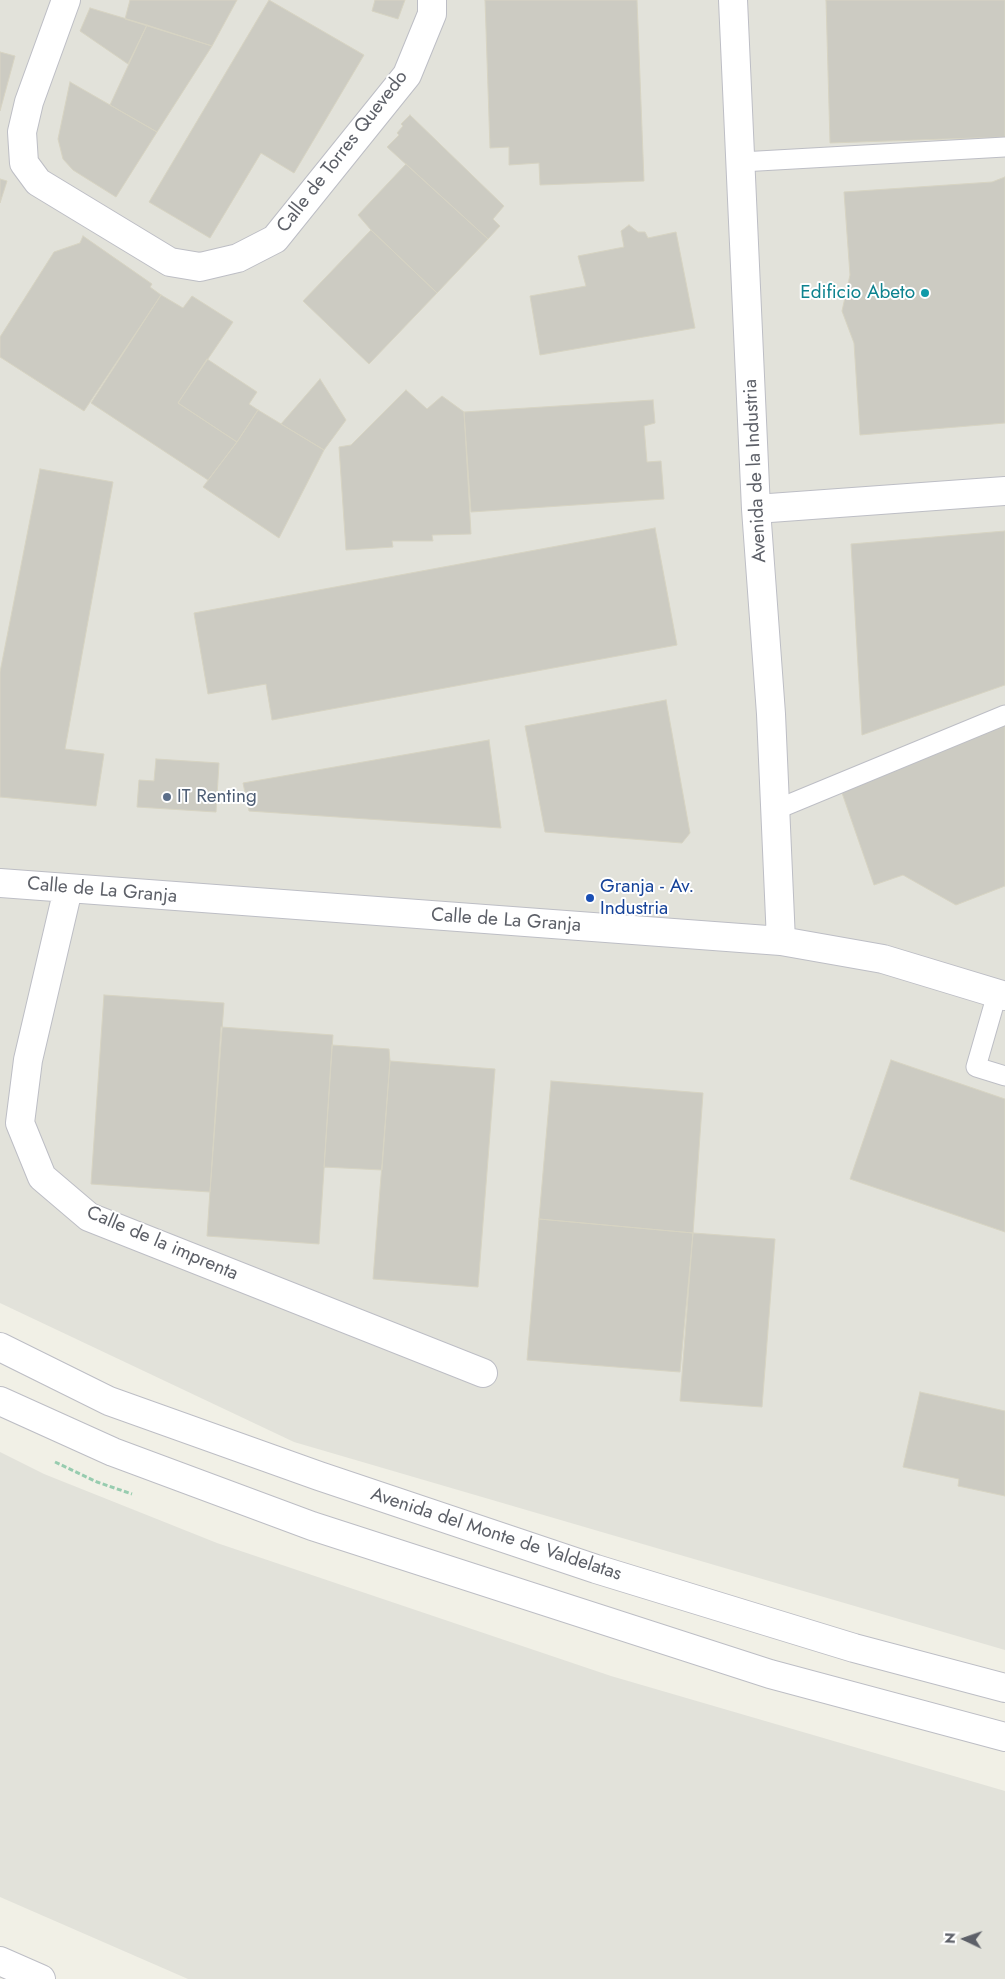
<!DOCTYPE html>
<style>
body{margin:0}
#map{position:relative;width:1005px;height:1979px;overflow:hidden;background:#f1f0e6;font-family:Jost,sans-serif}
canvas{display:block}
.north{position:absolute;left:940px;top:1914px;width:50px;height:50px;-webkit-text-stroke:4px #fff;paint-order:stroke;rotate:273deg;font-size:14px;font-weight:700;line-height:20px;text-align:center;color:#5d6068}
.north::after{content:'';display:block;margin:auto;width:18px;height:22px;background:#5d6068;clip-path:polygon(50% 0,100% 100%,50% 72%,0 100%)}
</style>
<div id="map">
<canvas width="1005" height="1979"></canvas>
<div class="north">N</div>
</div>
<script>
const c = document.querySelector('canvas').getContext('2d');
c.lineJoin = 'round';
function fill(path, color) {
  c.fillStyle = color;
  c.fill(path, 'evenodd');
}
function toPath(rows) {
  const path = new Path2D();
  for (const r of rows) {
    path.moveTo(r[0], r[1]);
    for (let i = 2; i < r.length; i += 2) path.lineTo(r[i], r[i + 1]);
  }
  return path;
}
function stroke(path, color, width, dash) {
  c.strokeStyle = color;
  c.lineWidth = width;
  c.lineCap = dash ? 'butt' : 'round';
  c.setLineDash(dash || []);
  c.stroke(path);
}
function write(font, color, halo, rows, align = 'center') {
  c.font = font + ' Jost,sans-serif';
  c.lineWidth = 4;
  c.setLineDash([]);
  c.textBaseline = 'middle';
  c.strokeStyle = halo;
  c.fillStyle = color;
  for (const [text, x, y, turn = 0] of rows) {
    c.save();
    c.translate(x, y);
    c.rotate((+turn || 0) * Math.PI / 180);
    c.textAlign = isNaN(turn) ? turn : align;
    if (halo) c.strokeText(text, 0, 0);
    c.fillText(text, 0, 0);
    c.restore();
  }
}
fill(toPath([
 [0,0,1005,0,1005,1650,294,1442,0,1303],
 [0,1452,44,1474,217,1543,611,1676,1005,1791,1005,1979,188,1979,0,1897]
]), '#e2e2da');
const building = toPath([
 [130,0,237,0,212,46,125,19,130,0],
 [269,0,364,55,294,173,261,153,210,238,149,202,269,0],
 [375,0,405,0,398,19,372,11,375,0],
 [485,0,637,0,644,181,540,185,539,163,509,165,509,147,490,148,485,0],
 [826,0,1005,0,1005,137,830,143,826,0],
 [90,8,147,25,128,64,80,31,90,8],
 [147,25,212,46,157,132,110,105,147,25],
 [0,52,15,56,0,111,0,52],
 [70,82,157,132,116,197,73,170,63,159,58,139,70,82],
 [410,115,504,206,493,219,500,226,488,239,387,147,399,135,397,133,403,126,401,124,410,115],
 [406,164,488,239,437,293,371,230,358,215,406,164],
 [1005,177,1005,423,860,435,854,343,842,311,850,275,844,192,992,182,1005,177],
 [0,179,7,181,0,203,0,179],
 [629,225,638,232,645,232,648,238,676,232,695,328,540,355,530,296,586,286,578,256,624,247,621,231,629,225],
 [371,230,437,293,369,364,303,301,371,230],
 [83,236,152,284,150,287,161,295,84,411,0,357,0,337,54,252,80,243,83,236],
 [161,295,183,308,192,296,233,322,178,403,237,442,208,480,91,403,161,295],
 [207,359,257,392,249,404,258,410,237,442,178,403,207,359],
 [320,379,346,420,324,450,281,424,320,379],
 [406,390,427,409,442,396,464,412,471,534,432,535,433,541,392,541,393,547,346,550,339,447,351,445,406,390],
 [653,400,655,423,644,426,647,462,661,461,664,499,471,512,464,412,653,400],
 [258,410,324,450,279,538,203,487,237,442,258,410],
 [40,469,113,482,65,749,104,754,96,806,0,797,0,672,40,469],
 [655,528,677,645,272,720,266,684,208,694,194,613,655,528],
 [1005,531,1005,685,862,735,851,544,1005,531],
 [666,700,690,833,682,843,545,832,525,726,666,700],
 [1005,725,1005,886,956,905,903,875,874,885,841,790,1005,725],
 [489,740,501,828,249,811,243,783,489,740],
 [156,759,219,763,216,812,137,807,139,780,154,781,156,759],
 [104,995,224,1003,210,1192,91,1184,104,995],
 [221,1027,333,1035,319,1244,207,1236,221,1027],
 [332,1045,389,1049,390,1061,382,1170,324,1167,332,1045],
 [891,1060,1005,1099,1005,1232,850,1179,891,1060],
 [390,1061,495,1069,478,1287,373,1279,390,1061],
 [551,1081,703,1093,693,1233,539,1219,551,1081],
 [539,1219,693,1233,680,1372,527,1360,539,1219],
 [693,1233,775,1239,762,1407,680,1401,693,1233],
 [920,1392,1005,1411,1005,1496,958,1486,959,1479,903,1467,920,1392]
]);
fill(building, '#cccbc2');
stroke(building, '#d7d4c3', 1);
const service = toPath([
 [741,162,1005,147],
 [775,810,1005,715],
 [997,994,976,1067,1005,1076]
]);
const minor = toPath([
 [66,0,29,102,22,132,24,163,38,182,170,262,200,267,238,258,275,239,407,75,432,14,432,0],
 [733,0,756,509,771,714,781,941],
 [756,509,1005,491],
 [0,883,781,941,883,959,1005,996],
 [68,889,28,1060,20,1123,42,1177,89,1217,483,1373],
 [0,1961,41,1979]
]);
const tertiary = toPath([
 [0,1347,109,1401,319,1476,596,1569,854,1648,1005,1688],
 [0,1401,113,1452,312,1526,770,1674,1005,1737]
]);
stroke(service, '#bdbec5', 21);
stroke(minor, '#bdbec5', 30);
stroke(tertiary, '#bdbec5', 30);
stroke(toPath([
 [55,1462,97,1482,132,1494]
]), '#97ccaf', 3, [5, 2.5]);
stroke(service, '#fff', 19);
stroke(minor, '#fff', 28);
stroke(tertiary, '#fff', 28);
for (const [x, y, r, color] of [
 [925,293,5,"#0f9aa8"],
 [167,797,5,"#5c6f8a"],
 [590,898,5,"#1a4fb4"]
]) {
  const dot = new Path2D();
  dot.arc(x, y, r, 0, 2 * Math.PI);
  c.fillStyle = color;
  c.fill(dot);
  stroke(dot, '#fff', 2);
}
write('19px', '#5d6068', '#fff', [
 ["Calle de Torres Quevedo",343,152,-52],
 ["Avenida de la Industria",756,471,-93],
 ["Calle de La Granja",102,891,5],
 ["Calle de La Granja",506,921,4],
 ["Calle de la imprenta",162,1244,23],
 ["Avenida del Monte de Valdelatas",496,1535,18]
]);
write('19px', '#0d838f', '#fff', [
 ["Edificio Abeto",915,293]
], 'right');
write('19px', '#4e5e75', '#fff', [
 ["IT Renting",177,797]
], 'left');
write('19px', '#164399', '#fff', [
 ["Granja - Av.",600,887],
 ["Industria",600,909]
], 'left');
</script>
